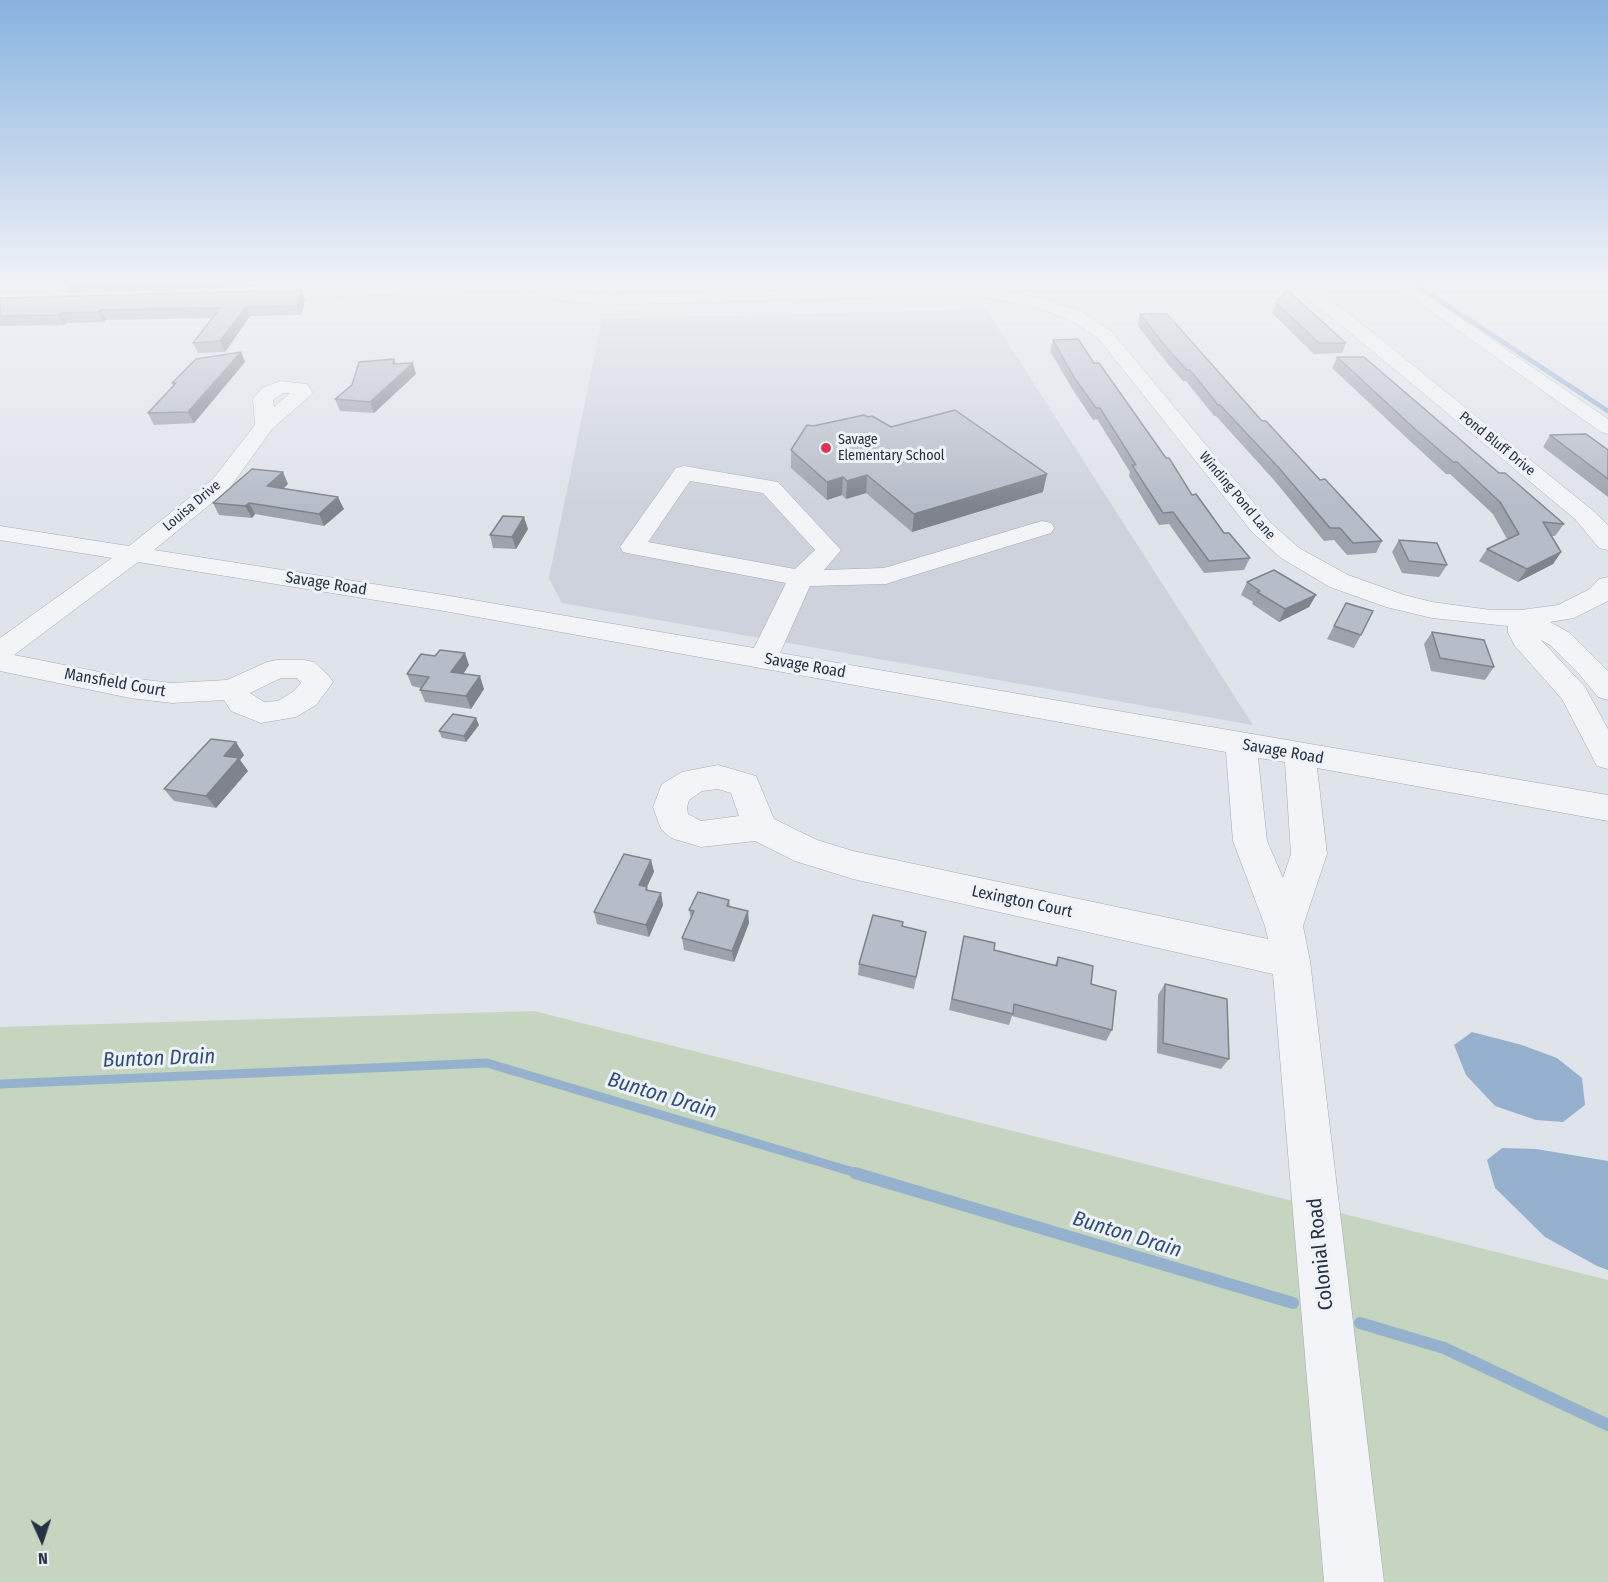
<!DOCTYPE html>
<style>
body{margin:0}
#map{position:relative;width:1608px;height:1582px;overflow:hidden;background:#dfe3ea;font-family:"Fira Sans Condensed",sans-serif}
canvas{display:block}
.north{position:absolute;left:12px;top:1510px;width:60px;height:60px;-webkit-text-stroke:4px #eff2f7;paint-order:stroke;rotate:177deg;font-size:16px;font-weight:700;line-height:24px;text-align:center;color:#263143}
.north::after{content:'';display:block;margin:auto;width:21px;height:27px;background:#263143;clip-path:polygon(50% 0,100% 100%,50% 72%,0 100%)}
</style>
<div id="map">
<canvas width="1608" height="1582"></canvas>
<div class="north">N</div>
</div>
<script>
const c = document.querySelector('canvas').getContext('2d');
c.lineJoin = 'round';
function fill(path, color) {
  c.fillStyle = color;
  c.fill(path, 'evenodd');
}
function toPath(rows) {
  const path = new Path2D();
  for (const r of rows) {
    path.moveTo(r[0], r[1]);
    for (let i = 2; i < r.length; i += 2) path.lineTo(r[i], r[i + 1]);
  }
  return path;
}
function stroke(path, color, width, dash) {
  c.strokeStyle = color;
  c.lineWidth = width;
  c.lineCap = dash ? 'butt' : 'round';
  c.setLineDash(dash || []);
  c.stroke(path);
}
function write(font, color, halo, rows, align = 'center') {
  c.font = font + ' "Fira Sans Condensed",sans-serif';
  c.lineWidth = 6;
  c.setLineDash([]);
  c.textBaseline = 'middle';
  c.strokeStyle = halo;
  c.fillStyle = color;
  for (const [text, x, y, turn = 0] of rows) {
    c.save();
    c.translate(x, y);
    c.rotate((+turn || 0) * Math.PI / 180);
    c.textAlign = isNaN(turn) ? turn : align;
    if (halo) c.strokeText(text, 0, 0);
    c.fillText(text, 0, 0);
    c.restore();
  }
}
fill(toPath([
 [986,309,1253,725,562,603,549,578,602,319]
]), '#cdd2dc');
fill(toPath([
 [534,1011,1608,1280,1608,1582,0,1582,0,1027]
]), '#c5d5bf');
fill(toPath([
 [1472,1032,1522,1045,1557,1058,1582,1078,1585,1105,1563,1122,1536,1120,1495,1106,1466,1075,1454,1045],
 [1502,1148,1536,1149,1608,1161,1608,1270,1597,1266,1545,1237,1495,1188,1487,1160]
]), '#96b1ce');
stroke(toPath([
 [1416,285,1608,411]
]), '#96b1ce', 4.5);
stroke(toPath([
 [0,1084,487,1063,860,1174]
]), '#96b1ce', 9);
stroke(toPath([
 [855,1173,1293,1303],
 [1360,1323,1444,1348,1608,1425]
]), '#96b1ce', 12);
const minor = toPath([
 [398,285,487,285,479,290,452,293,256,299,248,294,256,289,398,285],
 [519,285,543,285,561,290,600,295,942,286,987,288,1041,298,1082,312,1111,331,1270,522,1299,548,1348,575,1404,595,1432,602,1491,610,1521,610,1558,605,1590,589,1599,579,1608,577,1608,601,1574,618,1550,622,1570,633,1608,671,1608,700,1598,697,1580,675,1550,645,1541,640,1585,687,1608,729,1608,769,1597,766,1562,699,1515,646,1508,633,1508,626,1432,618,1386,607,1330,587,1281,558,1252,532,1099,339,1070,320,1031,306,987,298,942,296,600,305,559,300,521,288,519,285],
 [1288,285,1306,285,1352,316,1591,509,1608,525,1608,550,1599,548,1575,519,1340,324,1288,285],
 [1394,285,1412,285,1608,419,1608,434,1601,432,1394,285],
 [280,381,307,384,313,393,272,429,229,489,154,550,444,595,754,648,786,583,632,554,623,552,620,547,676,468,684,466,778,482,841,550,824,570,884,568,1042,521,1051,523,1054,528,1051,533,895,581,886,584,810,586,780,653,1608,795,1608,821,1317,768,1327,854,1303,926,1310,961,1384,1582,1324,1582,1273,974,853,879,795,861,755,841,701,847,671,838,661,829,653,807,662,784,682,772,718,765,756,776,774,819,817,840,853,851,1268,939,1265,926,1233,841,1226,752,444,611,138,562,14,655,130,678,172,683,227,680,267,662,277,660,304,660,314,662,328,675,333,682,328,689,316,705,296,717,261,723,231,711,224,700,172,703,130,698,0,671,0,638,112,558,0,540,0,526,129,546,213,479,255,425,253,399,262,388,280,381],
 [283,393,290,393,274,407,273,400,283,393],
 [690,481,763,493,815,550,795,569,648,542,690,481],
 [281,678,297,678,301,683,294,691,278,701,264,702,250,693,281,678],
 [1258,758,1285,762,1291,854,1283,878,1267,841,1258,758],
 [718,789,731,793,739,816,701,821,688,814,687,807,689,800,702,791,718,789]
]);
stroke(minor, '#a4aab5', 1);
fill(minor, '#f2f4f8');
fill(toPath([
 [66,285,309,285,70,293],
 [0,298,305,300,301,315,250,316,225,352,198,353,193,343,212,318,106,320,103,322,66,323,64,325,0,326],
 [1276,303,1346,343,1342,353,1314,354,1272,313],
 [1140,314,1262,421,1382,541,1376,553,1347,555,1334,540,1324,541,1274,480,1216,416,1214,416,1186,381,1183,381,1167,363,1137,325],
 [1053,340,1094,363,1192,495,1224,533,1250,558,1244,570,1204,573,1169,524,1159,525,1129,476,1130,472,1097,419,1093,420,1073,390,1050,351],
 [241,352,245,362,194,423,154,425,148,413,173,386,172,383],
 [1337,357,1499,473,1564,524,1555,536,1551,536,1561,552,1553,564,1518,582,1479,561,1487,549,1507,539,1493,514,1450,474,1446,474,1410,441,1332,368],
 [394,359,396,364,416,374,374,413,340,411,335,399],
 [868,417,891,427,1043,492,912,532,866,493,846,499,842,495,827,500,791,468,791,450,813,426],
 [1550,435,1608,450,1608,497,1543,447],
 [288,484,283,489,344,509,324,526,255,514,252,518,219,515,213,503],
 [528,529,516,549,493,548,490,535],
 [1399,540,1447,565,1439,577,1402,573,1392,552],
 [1247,582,1316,595,1309,607,1279,622,1252,604,1253,602,1241,595],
 [1346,603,1361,635,1354,648,1327,639],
 [1432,632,1494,667,1485,680,1431,671,1424,644],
 [469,665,463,674,484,689,471,709,425,702,420,690,421,688,412,686,407,674],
 [479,725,466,742,442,738,439,731],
 [244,755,240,760,248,771,216,808,174,801,164,789],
 [651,860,654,872,646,887,648,890,663,905,649,937,597,924,594,912],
 [729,900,730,907,749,923,734,962,684,950,682,938,691,918,689,910],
 [902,926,926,932,914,989,858,975,859,964],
 [964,936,994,950,1055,965,1058,957,1091,984,1112,1030,1106,1041,1012,1016,1009,1025,949,1010],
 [1165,984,1229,1059,1221,1069,1157,1053,1158,995]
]), '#9da2ac');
fill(toPath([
 [302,290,305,300,301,315,297,306],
 [246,307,250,316,225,352,220,341],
 [101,310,106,320,103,322,98,312],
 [61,313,66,323,64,325,58,315],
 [241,352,245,362,194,423,188,412],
 [413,363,416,374,374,413,370,402],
 [283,472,288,484,273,498,267,486],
 [1047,474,1043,492,912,532,914,514],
 [867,475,866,493,846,499,847,481],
 [843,477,842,495,827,500,827,482],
 [338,497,344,509,324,526,319,514],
 [249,503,255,514,252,518,245,506],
 [524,517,528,529,516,549,512,537],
 [1561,552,1553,564,1518,582,1527,569],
 [1316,595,1309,607,1279,622,1285,609],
 [465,653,469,665,456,685,451,672],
 [480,676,484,689,471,709,466,696],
 [476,718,479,725,466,742,464,736],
 [236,742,244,755,240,760,248,771,216,808,206,796,224,756],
 [651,860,654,872,642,897,639,885],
 [661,893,663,905,649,937,646,925],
 [748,911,749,923,734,962,732,951]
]), '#7f848c');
const building = toPath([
 [302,290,297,306,246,307,220,341,193,343,220,308,101,310,98,312,61,313,58,315,0,316,0,298,302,290],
 [1287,290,1346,343,1319,343,1276,303,1287,290],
 [1140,314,1167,314,1262,421,1266,421,1320,480,1325,479,1382,541,1353,543,1340,528,1330,528,1279,468,1220,405,1218,405,1190,370,1187,370,1170,352,1140,314],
 [1078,339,1094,363,1099,363,1166,458,1169,458,1192,495,1196,494,1224,533,1229,533,1250,558,1209,561,1173,512,1163,513,1132,465,1136,465,1100,408,1096,408,1075,379,1053,340,1078,339],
 [241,352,188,412,148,413,176,383,172,383,196,359,241,352],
 [1337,357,1364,357,1499,473,1505,473,1564,524,1543,522,1561,552,1527,569,1487,549,1519,534,1500,502,1457,462,1453,462,1416,430,1337,357],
 [394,359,393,364,413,363,370,402,335,399,352,385,359,362,394,359],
 [955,410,1047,474,914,514,867,475,847,481,843,477,827,482,791,450,807,425,813,426,864,415,868,417,872,416,891,427,955,410],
 [1586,434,1608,450,1608,479,1550,435,1586,434],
 [252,469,283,472,267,486,338,497,319,514,249,503,245,506,213,503,252,469],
 [503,516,524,517,512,537,490,535,503,516],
 [1399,540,1437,543,1447,565,1409,561,1399,540],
 [1274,570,1316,595,1285,609,1257,592,1260,591,1247,582,1274,570],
 [1346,603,1373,611,1361,635,1334,626,1346,603],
 [1432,632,1484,640,1494,667,1440,658,1432,632],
 [440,650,465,653,451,672,480,676,466,696,420,690,429,677,407,674,421,654,435,656,440,650],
 [453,714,476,718,464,736,439,731,453,714],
 [211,739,236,742,224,756,239,758,206,796,164,789,211,739],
 [624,854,651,860,639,885,647,887,646,890,661,893,646,925,594,912,624,854],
 [698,892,729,900,727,906,748,911,732,951,682,938,694,911,689,910,698,892],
 [873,915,903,922,902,926,926,932,916,977,859,964,873,915],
 [964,936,995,943,994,950,1057,966,1058,957,1093,966,1091,984,1116,991,1112,1030,1014,1004,1013,1014,952,999,964,936],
 [1165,984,1227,999,1229,1059,1163,1043,1165,984]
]);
fill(building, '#b6bcc8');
stroke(building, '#7f848c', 1.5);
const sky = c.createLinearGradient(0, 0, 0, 506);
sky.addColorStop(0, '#87b3de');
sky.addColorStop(0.56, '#f1f2f6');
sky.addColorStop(1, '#f1f2f600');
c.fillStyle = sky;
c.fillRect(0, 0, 1608, 506);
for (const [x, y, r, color] of [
 [826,448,6,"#dc3750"]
]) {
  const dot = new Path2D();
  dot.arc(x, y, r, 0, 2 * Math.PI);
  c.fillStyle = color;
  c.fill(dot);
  stroke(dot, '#eff2f7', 2);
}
write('14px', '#263143', '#eff2f7', [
 ["Savage",838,440],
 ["Elementary School",838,456]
], 'left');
write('14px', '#263143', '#eff2f7', [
 ["Pond Bluff Drive",1497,444,39],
 ["Winding Pond Lane",1237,496,50],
 ["Louisa Drive",192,506,-40]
]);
write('16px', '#263143', '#eff2f7', [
 ["Savage Road",326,584,9],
 ["Savage Road",805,666,10],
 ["Mansfield Court",115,683,10],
 ["Savage Road",1283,752,10],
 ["Lexington Court",1022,902,12]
]);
write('20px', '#263143', '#eff2f7', [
 ["Colonial Road",1321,1254,-96]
]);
write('italic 21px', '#2c4f7b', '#eff2f7', [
 ["Bunton Drain",159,1059,-2],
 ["Bunton Drain",662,1096,17],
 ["Bunton Drain",1127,1235,17]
]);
</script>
